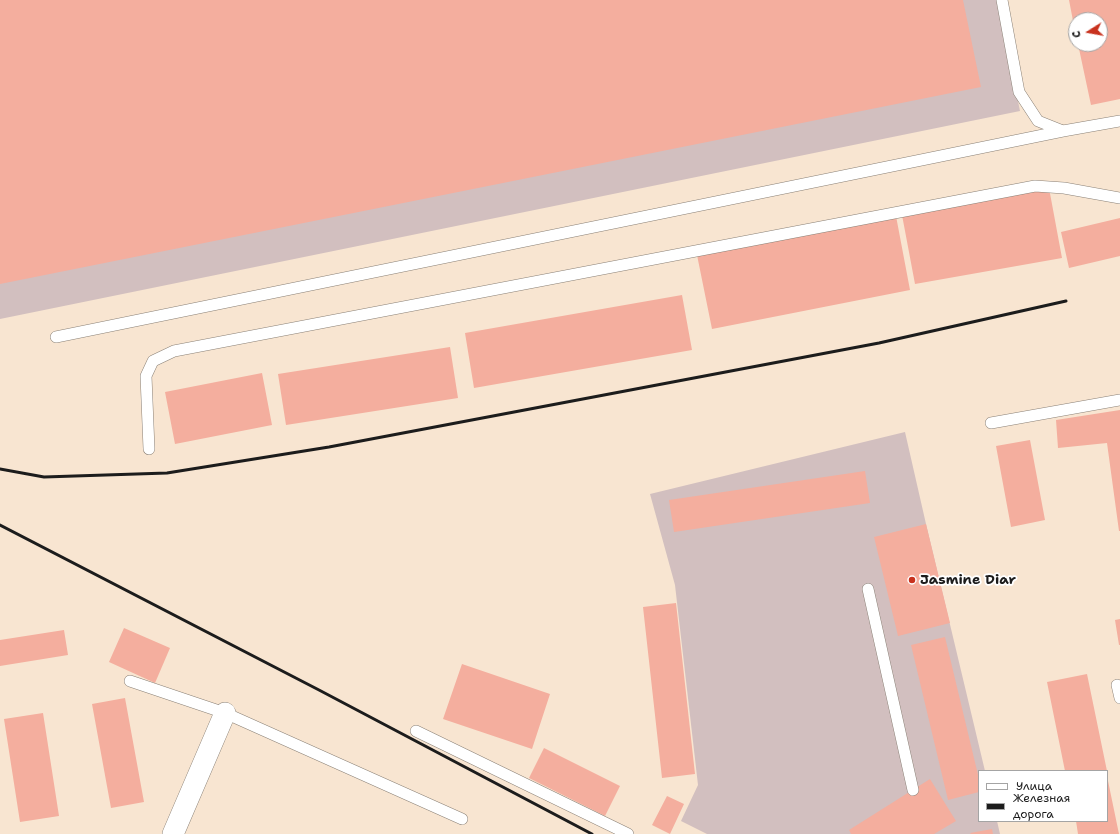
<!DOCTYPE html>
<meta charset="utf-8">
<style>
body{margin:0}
#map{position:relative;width:1120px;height:834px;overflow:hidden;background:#f8e5d1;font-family:"Shantell Sans",sans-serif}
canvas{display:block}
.legend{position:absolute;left:978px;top:770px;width:130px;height:52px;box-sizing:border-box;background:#fff;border:1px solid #a4a4a4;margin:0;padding:5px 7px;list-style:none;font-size:12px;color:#1c1c1c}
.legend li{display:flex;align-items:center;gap:8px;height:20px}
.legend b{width:20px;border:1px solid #a4a4a4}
.north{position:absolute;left:1068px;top:12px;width:40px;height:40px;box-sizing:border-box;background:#fff;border:1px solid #a4a4a4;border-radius:50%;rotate:259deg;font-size:11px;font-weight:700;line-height:16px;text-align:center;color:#1c1c1c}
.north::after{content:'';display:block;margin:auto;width:14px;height:18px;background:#c8321e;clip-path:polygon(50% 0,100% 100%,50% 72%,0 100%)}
</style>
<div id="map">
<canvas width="1120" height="834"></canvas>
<ul class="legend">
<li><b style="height:5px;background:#fff"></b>Улица</li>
<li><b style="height:5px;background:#1c1c1c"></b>Железная дорога</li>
</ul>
<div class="north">С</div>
</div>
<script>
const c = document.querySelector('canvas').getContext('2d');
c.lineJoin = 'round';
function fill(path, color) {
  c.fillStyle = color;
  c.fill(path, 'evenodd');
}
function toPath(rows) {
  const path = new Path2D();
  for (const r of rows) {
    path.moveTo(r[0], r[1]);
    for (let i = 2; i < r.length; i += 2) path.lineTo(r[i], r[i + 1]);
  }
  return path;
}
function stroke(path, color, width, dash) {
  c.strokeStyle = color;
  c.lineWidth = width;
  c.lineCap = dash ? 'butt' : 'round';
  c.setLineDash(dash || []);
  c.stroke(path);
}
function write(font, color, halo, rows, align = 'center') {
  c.font = font + ' "Shantell Sans",sans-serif';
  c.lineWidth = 3.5;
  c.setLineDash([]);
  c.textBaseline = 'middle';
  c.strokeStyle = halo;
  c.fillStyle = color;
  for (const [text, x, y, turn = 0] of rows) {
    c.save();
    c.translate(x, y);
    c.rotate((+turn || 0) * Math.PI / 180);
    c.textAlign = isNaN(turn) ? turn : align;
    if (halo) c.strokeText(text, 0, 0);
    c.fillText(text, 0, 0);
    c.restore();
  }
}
fill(toPath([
 [0,0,997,0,1020,111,0,319],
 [905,432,926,524,985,771,979,771,979,821,997,821,1000,834,707,834,681,821,698,785,675,585,650,494]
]), '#d2bfbf');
fill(toPath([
 [0,0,963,0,981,87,0,284],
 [1069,0,1120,0,1120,99,1091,105,1078,44,1100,44,1100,20,1076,20,1075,31],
 [1049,188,1062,258,915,284,902,215],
 [896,216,910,290,712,329,697,255],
 [1120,218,1120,256,1069,268,1061,232],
 [682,295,692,350,474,388,465,333],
 [450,347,458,398,286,425,278,374],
 [262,373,272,425,175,444,165,392],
 [1120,410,1120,531,1119,531,1107,443,1058,448,1056,420],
 [1030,440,1045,520,1011,527,996,446],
 [865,471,870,503,674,532,669,500],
 [926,524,950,623,898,636,874,537],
 [676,603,695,774,662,778,643,607],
 [1120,619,1120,645,1119,645,1115,620],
 [124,628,170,648,155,683,109,662],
 [64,630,68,655,0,666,0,640],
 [945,637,979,779,979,792,948,800,911,645],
 [462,664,550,694,532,749,443,719],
 [1087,674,1107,771,1065,771,1047,682],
 [125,698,144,802,111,808,92,704],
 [43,713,59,816,20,822,4,719],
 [544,748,620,786,605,816,529,778],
 [1107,776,1119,834,1078,834,1076,821,1107,821],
 [930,779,956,821,934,834,851,834,849,830],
 [667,796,684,804,670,834,652,825],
 [992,829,993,834,971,834,970,833]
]), '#f4ae9e');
const service = toPath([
 [1002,0,1019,92,1038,121,1063,131,1120,121],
 [56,337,1063,131],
 [991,423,1120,400],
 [149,449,146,376,153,361,174,351,1035,186,1064,188,1120,198],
 [868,589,913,790],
 [130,681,225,713,462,819],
 [1117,685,1120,698],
 [416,731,628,834]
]);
const minor = toPath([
 [173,834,225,713]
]);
stroke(service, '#8a8076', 12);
stroke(minor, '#8a8076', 22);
stroke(service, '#fff', 11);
stroke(minor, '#fff', 21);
stroke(toPath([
 [0,469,44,477,167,473,329,447,879,343,1066,301],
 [0,525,319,690,592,834]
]), '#1c1c1c', 3);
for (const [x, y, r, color] of [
 [912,580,4,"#c8321e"]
]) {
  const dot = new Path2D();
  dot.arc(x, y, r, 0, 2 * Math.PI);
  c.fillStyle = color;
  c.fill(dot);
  stroke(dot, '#fff', 1.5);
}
write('bold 14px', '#1c1c1c', '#fff', [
 ["Jasmine Diar",920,580]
], 'left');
</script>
